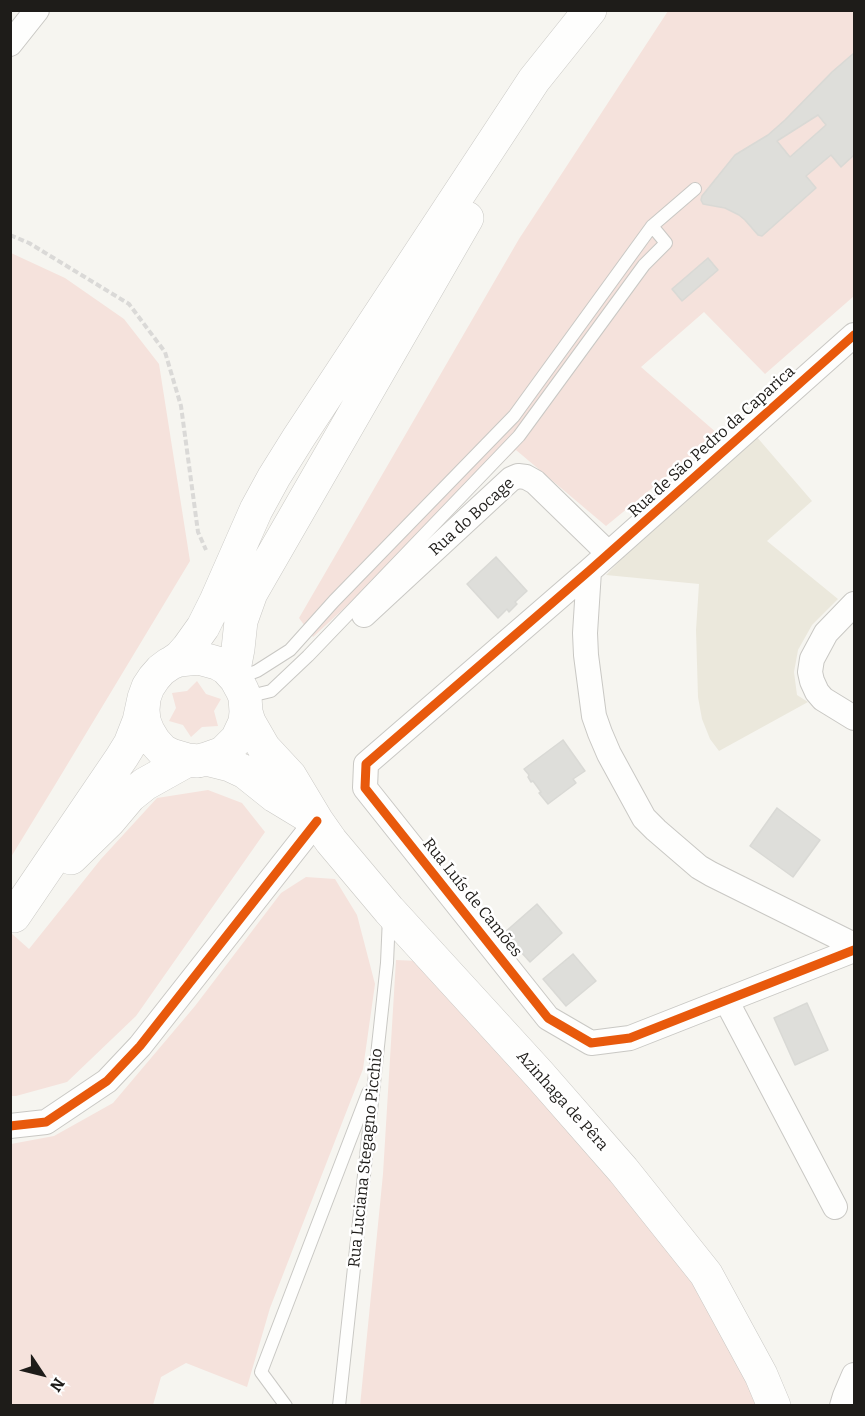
<!DOCTYPE html>
<meta charset="utf-8">
<style>
body{margin:0}
#map{position:relative;width:865px;height:1416px;overflow:hidden;background:#f6f5f0;font-family:Bitter,serif}
canvas{display:block}
.frame{position:absolute;inset:0;border:12px solid #1e1c19;pointer-events:none}
.north{position:absolute;left:12px;top:1344px;width:60px;height:60px;-webkit-text-stroke:4px #fff;paint-order:stroke;rotate:125deg;font-size:16px;font-weight:700;line-height:24px;text-align:center;color:#1e1c19}
.north::after{content:'';display:block;margin:auto;width:21px;height:27px;background:#1e1c19;clip-path:polygon(50% 0,100% 100%,50% 72%,0 100%)}
</style>
<div id="map">
<canvas width="865" height="1416"></canvas>
<div class="frame"></div>
<div class="north">N</div>
</div>
<script>
const c = document.querySelector('canvas').getContext('2d');
c.lineJoin = 'round';
function fill(path, color) {
  c.fillStyle = color;
  c.fill(path, 'evenodd');
}
function toPath(rows) {
  const path = new Path2D();
  for (const r of rows) {
    path.moveTo(r[0], r[1]);
    for (let i = 2; i < r.length; i += 2) path.lineTo(r[i], r[i + 1]);
  }
  return path;
}
function stroke(path, color, width, dash) {
  c.strokeStyle = color;
  c.lineWidth = width;
  c.lineCap = dash ? 'butt' : 'round';
  c.setLineDash(dash || []);
  c.stroke(path);
}
function write(font, color, halo, rows, align = 'center') {
  c.font = font + ' Bitter,serif';
  c.lineWidth = 5;
  c.setLineDash([]);
  c.textBaseline = 'middle';
  c.strokeStyle = halo;
  c.fillStyle = color;
  for (const [text, x, y, turn = 0] of rows) {
    c.save();
    c.translate(x, y);
    c.rotate((+turn || 0) * Math.PI / 180);
    c.textAlign = isNaN(turn) ? turn : align;
    if (halo) c.strokeText(text, 0, 0);
    c.fillText(text, 0, 0);
    c.restore();
  }
}
fill(toPath([
 [756,436,812,501,767,541,838,599,812,625,798,650,794,672,797,695,808,702,719,751,710,739,702,719,698,697,696,630,699,584,606,575,665,514]
]), '#ebe8dc');
fill(toPath([
 [668,11,854,11,854,296,765,374,704,312,641,367,718,434,606,526,516,450,313,637,299,618,519,239],
 [11,253,65,278,124,319,159,364,190,561,55,785,11,857],
 [197,681,206,694,221,699,214,711,218,726,202,727,191,737,183,725,169,721,176,708,172,693,187,691],
 [208,790,242,803,265,832,136,1016,67,1082,16,1096,11,1096,11,933,29,949,101,859,157,798],
 [306,877,335,879,357,915,375,984,363,1069,270,1308,247,1387,186,1363,161,1377,153,1405,11,1405,11,1144,54,1136,113,1103,195,1006,281,893],
 [396,960,419,961,608,1170,703,1291,760,1405,360,1406,383,1174]
]), '#f5e2dc');
const building = toPath([
 [854,53,854,155,841,167,831,155,806,176,816,188,762,236,758,235,745,220,739,215,725,208,703,204,701,200,702,196,735,155,768,135,785,120,832,72,854,53],
 [818,115,826,125,790,157,777,141,818,115],
 [708,258,718,270,682,301,672,289,708,258],
 [496,557,527,591,515,602,517,604,509,612,507,609,498,618,467,584,496,557],
 [563,740,585,771,573,779,576,783,548,804,539,793,541,792,533,781,531,782,528,777,529,775,524,769,563,740],
 [777,808,820,840,793,877,750,846,777,808],
 [537,904,562,933,530,962,504,933,537,904],
 [573,954,596,981,566,1006,543,979,573,954],
 [807,1003,828,1050,795,1065,774,1018,807,1003]
]);
fill(building, '#dededa');
stroke(building, '#d9d9d5', 1.5);
const lane = toPath([
 [236,679,257,671,290,650,334,601,514,416,652,226,695,189],
 [246,697,271,691,308,656,519,436,644,265,666,243,652,226],
 [286,1406,261,1372,368,1093],
 [339,1406,387,963,389,917]
]);
const street = toPath([
 [10,44,37,10],
 [854,335,589,571,366,764,365,788,548,1018,591,1043,630,1038,854,950],
 [589,571,585,633,586,655,594,716,600,733,609,754,644,818,656,830,699,867,711,874,854,945],
 [854,604,826,633,812,659,810,672,812,681,817,692,823,699,854,718],
 [364,615,511,479,518,476,526,477,535,482,608,553],
 [726,1000,835,1207],
 [10,1126,46,1122,107,1081,140,1046,317,821],
 [842,1406,845,1396,854,1375]
]);
const secondary = toPath([
 [161,670,180,657,188,648,203,627,216,601,256,510,274,477,299,437,534,80,590,10],
 [233,675,238,649,241,621,251,593,467,218],
 [246,712,249,722,264,748,290,776,317,821,331,841,389,910,539,1074,623,1170,706,1274,761,1375,774,1406],
 [206,759,230,765,245,772,275,796,313,819],
 [71,858,109,821,130,796,145,784,188,760],
 [14,916,122,757,130,744,139,721,144,698,148,687,154,678,161,670,169,664,179,660,199,658,217,663,226,668,236,679,242,690,245,697,246,712,245,722,237,739,223,753,206,759,198,761,188,760,171,755,163,751,154,741,148,731,144,721,143,710,144,698]
]);
stroke(lane, '#c9c8c4', 14);
stroke(street, '#c9c8c4', 26);
stroke(secondary, '#c9c8c4', 34);
stroke(toPath([
 [10,235,29,243,129,304,165,352,181,406,198,532,206,550]
]), '#dad9d7', 4, [6, 3]);
stroke(lane, '#fefefd', 12);
stroke(street, '#fefefd', 24);
stroke(secondary, '#fefefd', 33);
stroke(toPath([
 [854,335,589,571,366,764,365,788,548,1018,591,1043,630,1038,854,950],
 [10,1126,46,1122,107,1081,140,1046,317,821]
]), '#e8590c', 9);
write('16px', '#1e1c19', '#fff', [
 ["Rua de São Pedro da Caparica",712,442,-42],
 ["Rua do Bocage",472,517,-42],
 ["Rua Luís de Camões",472,898,51],
 ["Azinhaga de Pêra",562,1101,48],
 ["Rua Luciana Stegagno Picchio",366,1158,-84]
]);
</script>
